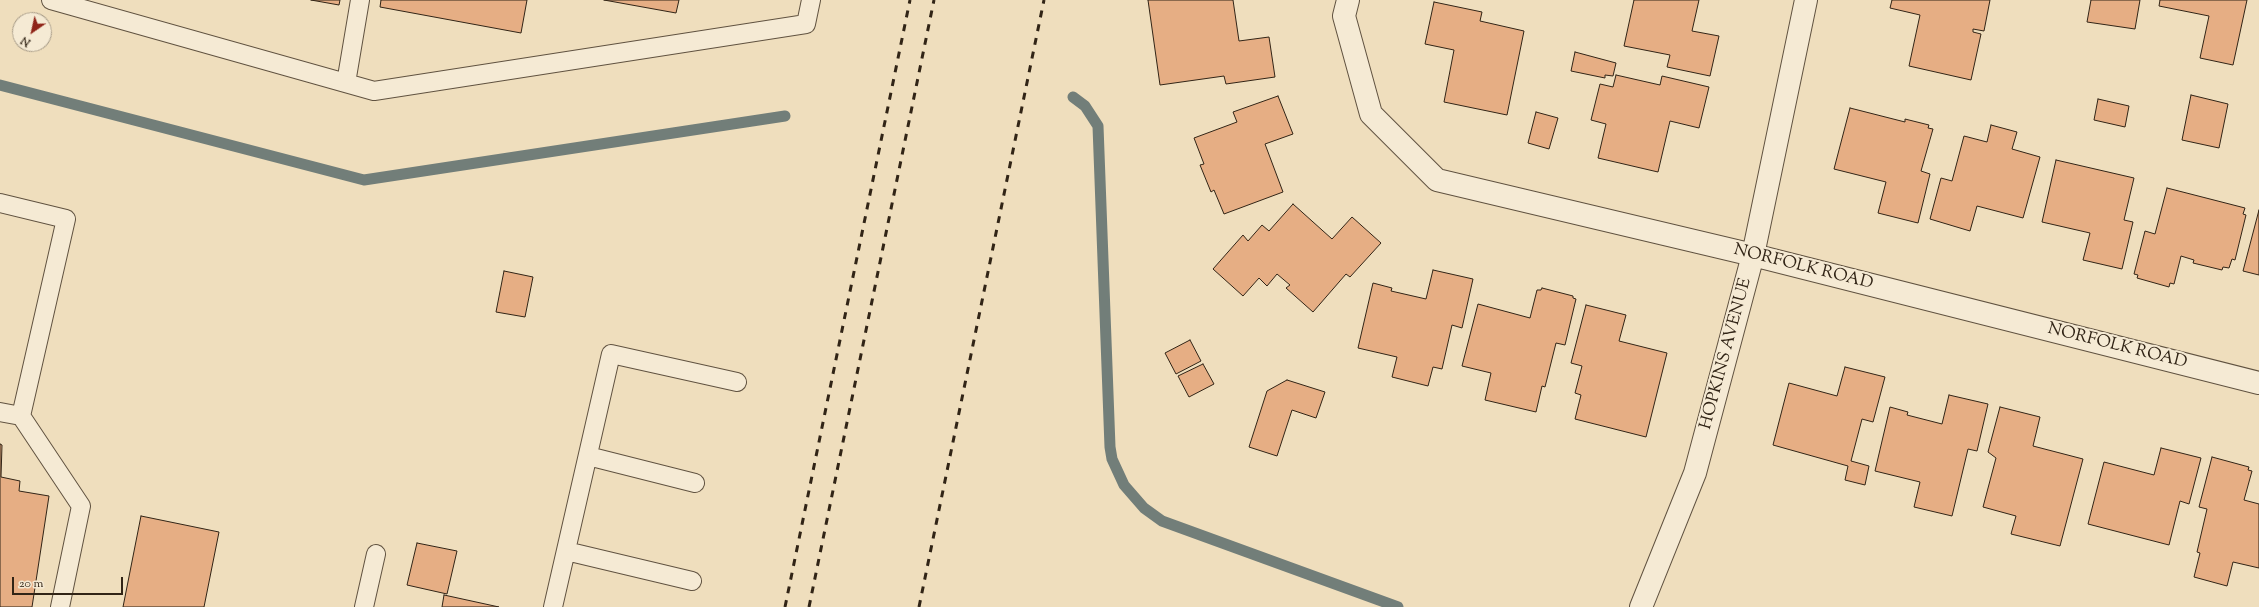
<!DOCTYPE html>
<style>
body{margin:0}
#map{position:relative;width:2259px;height:607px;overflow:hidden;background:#efdebd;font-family:"Sorts Mill Goudy",serif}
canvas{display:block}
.north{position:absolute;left:12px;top:12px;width:40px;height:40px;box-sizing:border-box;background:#f5ead4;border:1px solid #a79b88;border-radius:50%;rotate:214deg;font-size:11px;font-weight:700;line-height:16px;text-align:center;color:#312416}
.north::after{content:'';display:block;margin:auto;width:14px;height:18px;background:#8f2418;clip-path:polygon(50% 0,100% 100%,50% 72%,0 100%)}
.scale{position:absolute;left:12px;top:577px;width:111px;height:18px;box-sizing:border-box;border:2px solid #312416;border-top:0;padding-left:5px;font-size:12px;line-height:14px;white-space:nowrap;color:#312416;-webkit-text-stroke:3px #f5ead4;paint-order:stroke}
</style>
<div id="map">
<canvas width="2259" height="607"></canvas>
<div class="north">N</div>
<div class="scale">20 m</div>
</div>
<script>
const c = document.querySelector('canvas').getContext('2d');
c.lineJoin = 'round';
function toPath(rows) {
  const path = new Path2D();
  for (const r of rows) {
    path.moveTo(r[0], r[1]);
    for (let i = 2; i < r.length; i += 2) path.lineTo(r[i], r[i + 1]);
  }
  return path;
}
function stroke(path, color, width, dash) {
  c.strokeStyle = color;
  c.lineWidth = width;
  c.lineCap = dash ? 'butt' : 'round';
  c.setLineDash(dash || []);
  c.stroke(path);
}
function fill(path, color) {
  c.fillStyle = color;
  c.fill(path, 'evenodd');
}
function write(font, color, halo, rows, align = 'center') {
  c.font = font + ' "Sorts Mill Goudy",serif';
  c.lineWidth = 4;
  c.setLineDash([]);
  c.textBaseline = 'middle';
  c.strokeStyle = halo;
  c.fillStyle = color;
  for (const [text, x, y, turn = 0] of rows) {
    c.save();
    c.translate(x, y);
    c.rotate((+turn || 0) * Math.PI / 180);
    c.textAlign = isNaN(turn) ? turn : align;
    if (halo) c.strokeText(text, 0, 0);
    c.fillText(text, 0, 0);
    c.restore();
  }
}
stroke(toPath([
 [0,85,364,180,785,116],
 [1073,97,1085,106,1098,126,1110,447,1112,459,1124,485,1144,508,1162,521,1398,607]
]), '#727e79', 11);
const building = toPath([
 [311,0,340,0,339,5,311,0],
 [381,0,527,0,521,33,380,7,381,0],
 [604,0,679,0,676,13,604,0],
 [1148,0,1233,0,1239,41,1269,37,1275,77,1226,84,1224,76,1160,85,1148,0],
 [1634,0,1699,0,1692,31,1719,36,1710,76,1667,67,1670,55,1624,46,1634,0],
 [1892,0,1990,0,1984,31,1973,29,1973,32,1981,34,1971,80,1909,66,1920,15,1890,8,1892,0],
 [2091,0,2140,0,2135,29,2087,22,2091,0],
 [2160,0,2247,0,2233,65,2200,58,2209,16,2159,6,2160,0],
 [1434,2,1482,12,1480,21,1524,31,1507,115,1444,102,1454,50,1425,44,1434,2],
 [1575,52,1616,63,1613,76,1605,75,1605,78,1571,71,1575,52],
 [1616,75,1660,85,1662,76,1709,87,1699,128,1670,121,1658,172,1598,158,1606,124,1591,120,1600,84,1613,87,1616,75],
 [2191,95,2228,104,2219,148,2182,140,2191,95],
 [1278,96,1293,134,1265,144,1283,192,1224,214,1214,190,1211,192,1200,165,1204,164,1194,138,1237,122,1233,112,1278,96],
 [2098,99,2129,106,2125,127,2094,120,2098,99],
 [1850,108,1905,122,1905,119,1929,125,1928,128,1933,129,1921,171,1930,174,1918,223,1878,213,1886,182,1834,169,1850,108],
 [1536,112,1558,118,1549,149,1528,143,1536,112],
 [1991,125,2017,132,2012,149,2040,157,2023,218,1977,206,1970,231,1930,219,1941,178,1952,181,1964,136,1987,142,1991,125],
 [2056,160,2134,178,2124,220,2133,222,2122,269,2083,260,2090,233,2042,222,2056,160],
 [2167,188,2245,208,2243,214,2246,215,2235,260,2232,259,2229,268,2223,267,2222,270,2193,263,2194,260,2181,256,2174,284,2170,283,2169,287,2137,278,2138,275,2134,274,2145,231,2155,234,2167,188],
 [1293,204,1332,239,1352,217,1381,243,1350,277,1346,274,1313,312,1286,288,1290,285,1277,274,1267,286,1259,278,1243,296,1213,269,1243,235,1248,241,1262,225,1269,231,1293,204],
 [2259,210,2259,275,2243,271,2259,210],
 [1433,270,1473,279,1462,328,1452,325,1442,369,1433,367,1428,386,1392,377,1397,357,1358,348,1373,283,1392,288,1391,291,1426,299,1433,270],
 [504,271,533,277,525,317,496,312,504,271],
 [1542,288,1573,296,1573,298,1576,299,1565,345,1556,343,1545,387,1542,386,1536,412,1485,400,1491,373,1462,366,1478,304,1530,318,1537,290,1541,290,1542,288],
 [1586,305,1626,315,1619,341,1667,353,1646,437,1575,419,1581,395,1575,393,1582,366,1571,363,1586,305],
 [1190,340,1201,361,1176,374,1165,353,1190,340],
 [1203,364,1214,384,1189,397,1178,376,1203,364],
 [1845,367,1885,377,1873,422,1862,419,1851,461,1869,466,1865,485,1845,480,1848,466,1773,445,1789,383,1837,396,1845,367],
 [1287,380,1325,392,1316,418,1292,410,1277,456,1249,447,1267,391,1287,380],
 [1949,395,1988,404,1977,451,1968,449,1952,516,1914,507,1920,482,1875,471,1890,407,1908,412,1907,415,1942,424,1949,395],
 [2000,407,2040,417,2033,446,2083,459,2060,546,2011,534,2016,516,1983,507,1996,458,1988,452,2000,407],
 [0,444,2,445,1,477,20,481,19,491,49,496,32,607,0,607,0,444],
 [2161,448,2201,458,2189,504,2180,501,2169,545,2088,524,2104,462,2154,475,2161,448],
 [2212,457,2249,467,2248,470,2252,471,2244,500,2259,504,2259,568,2233,562,2227,586,2194,577,2200,553,2197,552,2207,509,2199,507,2212,457],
 [141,516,219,532,204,607,123,607,141,516],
 [417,543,457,551,447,594,407,585,417,543],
 [444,595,499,607,442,607,444,595]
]);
fill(building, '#e6ae84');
stroke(building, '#312416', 1);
const service = toPath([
 [51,0,374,91,806,24,811,0],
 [346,83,360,0],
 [0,203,66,219,21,416,0,412],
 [21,416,81,506,60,607],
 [588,456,695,483],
 [566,551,692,581],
 [364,607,376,554],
 [553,607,611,354,737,382]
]);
const minor = toPath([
 [1348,0,1344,16,1371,114,1437,180,1753,255,2259,383],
 [1641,607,1695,473,1753,255,1806,0]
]);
stroke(service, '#605240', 20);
stroke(minor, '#605240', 24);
stroke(service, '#f5ead4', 18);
stroke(minor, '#f5ead4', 22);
stroke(toPath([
 [785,607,910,0],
 [809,607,934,0],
 [919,607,1044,0]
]), '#312416', 3, [7, 7]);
write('17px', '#312416', '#f5ead4', [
 ["NORFOLK ROAD",1803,268,14],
 ["NORFOLK ROAD",2117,347,14],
 ["HOPKINS AVENUE",1727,354,-75]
]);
</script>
